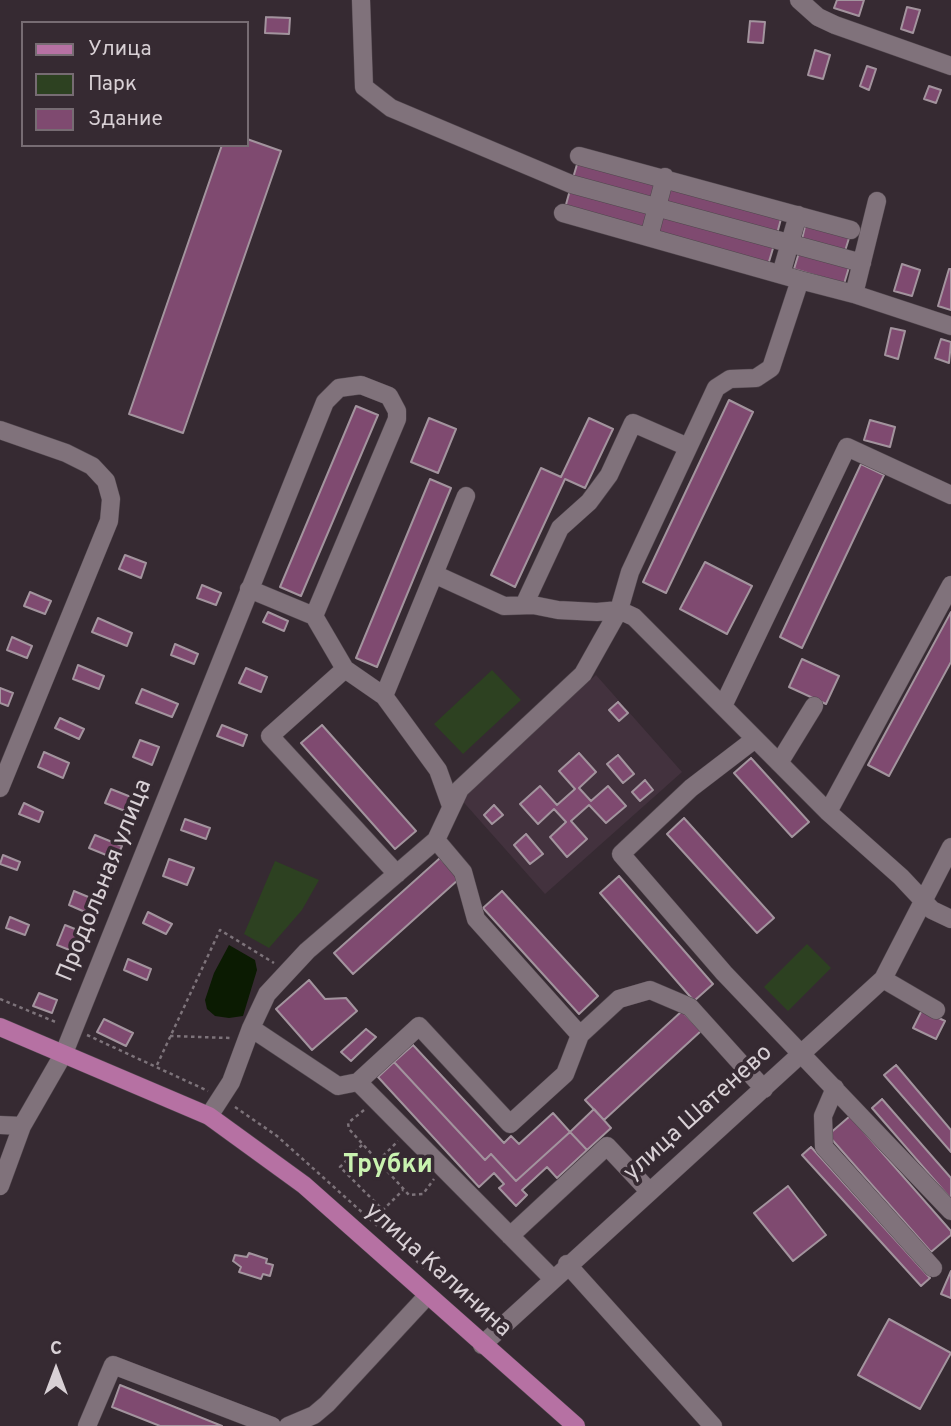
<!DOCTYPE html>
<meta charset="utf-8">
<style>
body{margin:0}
#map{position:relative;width:951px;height:1426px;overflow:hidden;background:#362a32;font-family:Overpass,sans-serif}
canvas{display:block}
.legend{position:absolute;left:21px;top:21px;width:228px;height:126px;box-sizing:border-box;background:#362a32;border:2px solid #776c73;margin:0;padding:9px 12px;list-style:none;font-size:21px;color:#d8d0d5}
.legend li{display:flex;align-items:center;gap:14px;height:35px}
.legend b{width:35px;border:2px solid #776c73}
.north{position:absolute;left:21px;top:1335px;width:70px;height:70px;-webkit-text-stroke:5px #362a32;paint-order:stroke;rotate:0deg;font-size:19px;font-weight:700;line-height:28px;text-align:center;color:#d8d0d5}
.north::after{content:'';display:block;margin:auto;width:24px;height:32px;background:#d8d0d5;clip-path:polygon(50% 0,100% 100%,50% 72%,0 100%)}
</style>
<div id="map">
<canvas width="951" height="1426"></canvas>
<ul class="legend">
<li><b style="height:9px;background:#b671a3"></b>Улица</li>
<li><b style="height:19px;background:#2d4121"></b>Парк</li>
<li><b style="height:19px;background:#7f4a70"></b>Здание</li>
</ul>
<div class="north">С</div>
</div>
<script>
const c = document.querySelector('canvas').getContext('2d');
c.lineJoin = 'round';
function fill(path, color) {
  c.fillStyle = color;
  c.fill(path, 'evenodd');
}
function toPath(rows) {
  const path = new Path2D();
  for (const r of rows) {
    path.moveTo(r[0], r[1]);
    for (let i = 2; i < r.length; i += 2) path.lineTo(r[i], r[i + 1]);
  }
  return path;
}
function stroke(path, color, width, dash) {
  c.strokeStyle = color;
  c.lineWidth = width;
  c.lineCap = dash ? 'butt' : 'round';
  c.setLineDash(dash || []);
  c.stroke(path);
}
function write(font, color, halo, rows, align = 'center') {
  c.font = font + ' Overpass,sans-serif';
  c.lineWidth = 7;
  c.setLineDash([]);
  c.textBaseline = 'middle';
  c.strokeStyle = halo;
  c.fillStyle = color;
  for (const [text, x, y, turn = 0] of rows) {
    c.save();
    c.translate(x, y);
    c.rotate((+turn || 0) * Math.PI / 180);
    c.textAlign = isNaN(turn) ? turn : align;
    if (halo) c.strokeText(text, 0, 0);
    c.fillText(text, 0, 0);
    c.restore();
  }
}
fill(toPath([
 [596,675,682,772,545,894,459,797]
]), '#43323e');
fill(toPath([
 [492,670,521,700,463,754,434,724],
 [275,861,319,880,302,910,269,948,244,934],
 [807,944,831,968,788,1011,764,987]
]), '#2d4121');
fill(toPath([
 [229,945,255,960,257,970,243,1016,229,1018,215,1016,207,1009,205,1000,214,973]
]), '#0b1b02');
const building = toPath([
 [837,0,864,0,859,16,834,8,837,0],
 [907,7,920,10,913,33,901,29,907,7],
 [266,17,290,18,289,34,265,33,266,17],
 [750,21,765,22,763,43,748,42,750,21],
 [815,50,830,55,823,79,808,75,815,50],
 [867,66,876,69,869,90,860,86,867,66],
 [929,86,941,90,936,103,924,99,929,86],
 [247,139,281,151,183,433,129,414,222,145,247,145,247,139],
 [578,161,658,181,653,198,573,178,578,161],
 [669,183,782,215,777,234,664,202,669,183],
 [570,190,650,211,645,230,565,208,570,190],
 [662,212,774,245,768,265,656,232,662,212],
 [806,222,850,235,845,251,802,239,806,222],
 [800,249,850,264,844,284,794,269,800,249],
 [902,264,920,270,912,296,894,291,902,264],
 [949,269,951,269,951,310,938,306,949,269],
 [891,328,905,331,898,359,885,355,891,328],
 [941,339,951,342,949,363,935,358,941,339],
 [729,400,753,412,666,593,643,582,729,400],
 [356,406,378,415,301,596,280,587,356,406],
 [429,418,456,429,438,473,411,462,429,418],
 [589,418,613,429,585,488,565,479,515,587,491,575,541,468,561,477,589,418],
 [870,420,895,427,890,447,864,440,870,420],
 [861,464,884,475,802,648,780,637,861,464],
 [430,479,451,488,377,667,356,658,430,479],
 [125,555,146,563,141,578,119,569,125,555],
 [705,562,752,586,727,634,680,609,705,562],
 [202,585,221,593,216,605,197,598,202,585],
 [30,592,51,601,45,614,24,606,30,592],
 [268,612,288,621,284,631,263,622,268,612],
 [951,612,951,662,889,776,868,765,951,612],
 [98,618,132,633,127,646,92,632,98,618],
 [12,637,32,646,27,658,7,650,12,637],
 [175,644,198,654,194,664,171,655,175,644],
 [802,659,839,676,826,704,789,687,802,659],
 [78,665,104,676,99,689,73,679,78,665],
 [246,668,267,677,261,692,239,683,246,668],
 [0,688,13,693,8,706,0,703,0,688],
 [142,689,178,704,172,717,136,703,142,689],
 [618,702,628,713,619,721,609,710,618,702],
 [60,718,84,729,79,739,55,728,60,718],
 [222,725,247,735,243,746,217,736,222,725],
 [322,725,416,831,395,849,301,743,322,725],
 [140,740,159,747,152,765,133,757,140,740],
 [44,752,69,763,63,778,38,767,44,752],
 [579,753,596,772,579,788,591,801,608,786,626,806,606,823,589,805,571,821,587,839,567,857,550,837,566,822,554,809,538,824,520,804,540,786,557,805,575,789,559,771,579,753],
 [618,755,634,774,623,783,607,764,618,755],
 [751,758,809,822,792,837,734,773,751,758],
 [645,780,653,790,640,801,632,792,645,780],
 [111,789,141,801,135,815,105,803,111,789],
 [24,803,43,812,39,822,19,814,24,803],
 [494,805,503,815,492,824,484,815,494,805],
 [684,818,774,918,757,933,667,834,684,818],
 [185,819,210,828,206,839,181,830,185,819],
 [526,834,543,854,530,864,514,845,526,834],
 [95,835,122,846,116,859,89,848,95,835],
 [3,855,20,862,17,870,0,864,3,855],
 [440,858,459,879,353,974,334,953,440,858],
 [169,859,194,868,187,885,163,876,169,859],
 [619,876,713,984,694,1001,600,893,619,876],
 [74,891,98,901,92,915,69,905,74,891],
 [502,891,598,996,579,1014,483,908,502,891],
 [148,912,172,924,166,934,143,923,148,912],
 [10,917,29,925,25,935,6,928,10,917],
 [65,925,85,933,77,953,57,945,65,925],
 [128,959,151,969,147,980,124,970,128,959],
 [309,980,325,999,346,998,357,1011,312,1050,276,1009,309,980],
 [39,993,57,1000,52,1013,33,1006,39,993],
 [922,1010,945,1021,936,1039,913,1028,922,1010],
 [682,1011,701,1031,604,1120,585,1100,682,1011],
 [104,1019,133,1033,126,1046,97,1032,104,1019],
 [366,1029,376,1037,351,1061,341,1052,366,1029],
 [413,1045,504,1143,511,1136,519,1144,553,1113,570,1132,516,1181,491,1154,485,1160,394,1062,413,1045],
 [394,1062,485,1160,491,1154,516,1181,570,1132,587,1150,557,1178,547,1167,522,1190,527,1195,516,1206,499,1188,504,1184,494,1173,479,1187,378,1077,394,1062],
 [896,1065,951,1130,951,1152,884,1075,896,1065],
 [882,1099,951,1178,951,1199,872,1108,882,1099],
 [594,1109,611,1128,587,1150,570,1132,594,1109],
 [850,1116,951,1231,951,1235,931,1252,828,1135,850,1116],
 [811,1147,930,1278,921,1286,802,1155,811,1147],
 [788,1186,826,1235,793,1261,754,1213,788,1186],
 [249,1253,267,1259,266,1263,273,1265,270,1276,263,1274,261,1279,239,1272,241,1267,233,1261,235,1255,247,1257,249,1253],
 [951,1271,951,1298,941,1294,951,1271],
 [889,1319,951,1353,920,1409,858,1375,889,1319],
 [120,1385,222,1426,160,1426,112,1407,120,1385]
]);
fill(building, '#7f4a70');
stroke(building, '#a3949e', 2);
const minor = toPath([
 [361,0,364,87,391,108,571,184,862,263],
 [799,0,818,17,835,25,951,66],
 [579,156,851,230],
 [563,213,800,280],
 [649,237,665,177],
 [781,274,798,215],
 [854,294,877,201],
 [0,430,66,453,92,466,106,481,111,499,109,521,0,788],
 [434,574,504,606,533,605,558,610,597,612,619,610,634,617,828,812,901,877,932,910,951,919],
 [249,589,314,616,345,669,384,696,438,770,451,806],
 [524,605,560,528,589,502,609,475,633,423,688,447],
 [345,669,270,736,397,874],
 [384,696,466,496],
 [723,706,847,447,951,495],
 [755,739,691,788,621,854,724,973,951,1211],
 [779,763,814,706],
 [828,812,951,585],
 [883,979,936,1010],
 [251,1028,267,994,307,951,436,840,460,789,583,674,619,610,630,572,716,388,730,379,756,378,771,368,800,280,854,294,951,326],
 [580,1035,619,999,650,990,690,1007,764,1089],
 [358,1082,419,1026,510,1124,565,1074,580,1035,476,919,463,872,436,840],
 [835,1088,823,1116,824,1147,933,1268],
 [209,1116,231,1082,251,1028,338,1086,358,1082,552,1278],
 [0,1125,22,1126],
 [0,1186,22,1126,64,1053,325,402,339,388,361,385,389,396,397,411,397,419,314,616],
 [510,1236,607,1146,649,1191],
 [567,1264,713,1426],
 [482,1345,883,979,951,847],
 [87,1426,113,1365,272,1426],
 [288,1426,314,1415,327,1404,427,1296]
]);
const major = toPath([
 [0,1027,209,1116,304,1185,576,1426]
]);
stroke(minor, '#51474e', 19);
stroke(major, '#51474e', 19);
stroke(toPath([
 [0,999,58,1023],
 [87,1035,208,1091],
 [170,1036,230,1038],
 [157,1065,220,930,274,963],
 [235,1107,277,1136,432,1275],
 [364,1110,348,1123,349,1129,378,1161,398,1141],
 [362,1145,340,1167,383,1210,403,1190],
 [378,1161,409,1195,423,1194,434,1179]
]), '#7d737a', 2.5, [3.5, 3.5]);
stroke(minor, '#80727b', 18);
stroke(major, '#b671a3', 18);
write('24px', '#d8d0d5', '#362a32', [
 ["Продольная улица",106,881,-68],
 ["улица Шатенево",699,1114,-42],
 ["улица Калинина",437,1271,42]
]);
write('bold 26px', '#c9f3b0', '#362a32', [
 ["Трубки",388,1167]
]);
</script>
